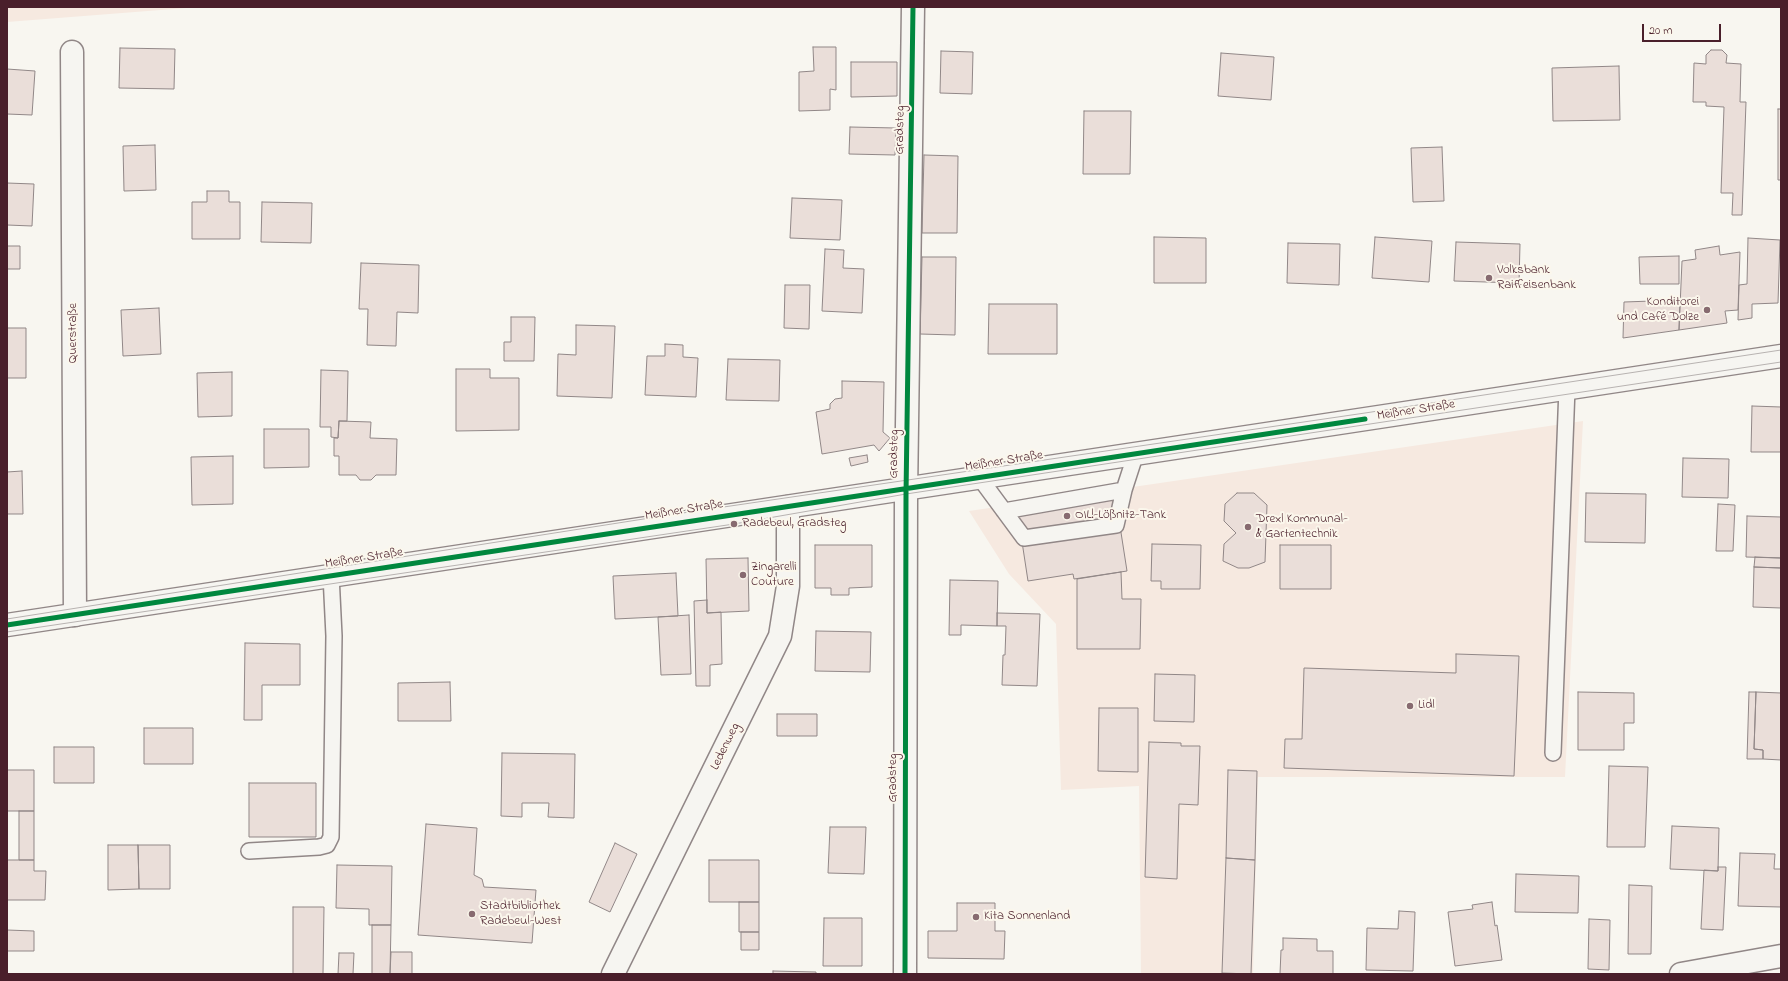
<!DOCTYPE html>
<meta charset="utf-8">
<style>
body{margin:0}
#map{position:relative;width:1788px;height:981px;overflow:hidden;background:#f8f6f0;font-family:"Indie Flower",sans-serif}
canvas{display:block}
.frame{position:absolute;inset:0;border:8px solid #4a1f2b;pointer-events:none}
.scale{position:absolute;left:1642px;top:24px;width:79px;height:18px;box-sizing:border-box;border:2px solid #4a1f2b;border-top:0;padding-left:5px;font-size:12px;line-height:14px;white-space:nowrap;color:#4a1f2b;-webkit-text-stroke:3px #fbf7ec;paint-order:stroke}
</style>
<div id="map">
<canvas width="1788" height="981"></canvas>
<div class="frame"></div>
<div class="scale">20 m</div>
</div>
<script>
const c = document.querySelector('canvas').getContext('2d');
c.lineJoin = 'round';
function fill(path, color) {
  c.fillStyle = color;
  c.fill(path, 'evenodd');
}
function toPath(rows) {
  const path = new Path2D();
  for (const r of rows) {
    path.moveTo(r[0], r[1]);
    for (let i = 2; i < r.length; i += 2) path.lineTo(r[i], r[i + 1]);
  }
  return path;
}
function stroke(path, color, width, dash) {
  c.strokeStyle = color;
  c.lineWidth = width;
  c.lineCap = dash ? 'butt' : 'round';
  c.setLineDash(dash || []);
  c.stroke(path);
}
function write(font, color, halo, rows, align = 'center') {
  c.font = font + ' "Indie Flower",sans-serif';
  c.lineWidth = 4;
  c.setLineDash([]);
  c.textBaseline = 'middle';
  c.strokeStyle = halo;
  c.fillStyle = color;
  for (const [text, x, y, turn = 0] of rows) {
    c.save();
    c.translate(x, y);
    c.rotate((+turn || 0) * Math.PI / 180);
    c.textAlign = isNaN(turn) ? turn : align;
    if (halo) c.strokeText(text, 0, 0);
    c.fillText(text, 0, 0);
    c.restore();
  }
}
fill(toPath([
 [7,7,199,7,7,22],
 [1583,421,1565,777,1258,777,1253,974,1141,974,1139,786,1061,790,1056,624,1009,574,969,511]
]), '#f6e9e0');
const building = toPath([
 [813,47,836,47,836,90,830,89,830,110,799,111,799,72,814,71,813,47],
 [120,48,175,49,174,89,119,88,120,48],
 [1711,50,1722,50,1727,55,1726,63,1741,64,1740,102,1746,102,1742,215,1732,215,1733,193,1721,193,1724,107,1706,106,1706,102,1693,102,1694,63,1706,64,1706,55,1711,50],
 [941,51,973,52,972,94,940,93,941,51],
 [1221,53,1274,57,1271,100,1218,96,1221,53],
 [851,62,897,62,897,96,851,97,851,62],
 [1619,66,1620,120,1553,121,1552,68,1619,66],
 [7,69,35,71,32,115,7,114,7,69],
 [1778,109,1781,109,1781,180,1778,180,1778,109],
 [1084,111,1131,111,1130,174,1083,174,1084,111],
 [850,127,896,128,895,155,849,154,850,127],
 [155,145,156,190,124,191,123,146,155,145],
 [1442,147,1444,201,1413,202,1411,148,1442,147],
 [924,155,958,156,957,233,922,233,924,155],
 [7,183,34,184,32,226,7,225,7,183],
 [207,191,229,191,229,202,240,202,240,239,192,239,192,202,207,202,207,191],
 [792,198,842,200,840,240,790,238,792,198],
 [262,202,312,203,311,243,261,242,262,202],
 [1154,237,1206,238,1206,283,1154,283,1154,237],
 [1375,237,1432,241,1429,282,1372,278,1375,237],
 [1748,238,1780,240,1778,303,1752,304,1752,318,1738,320,1739,285,1747,284,1748,238],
 [1456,242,1520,244,1519,283,1454,281,1456,242],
 [1288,243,1340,244,1339,285,1287,283,1288,243],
 [7,246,20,246,20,269,7,269,7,246],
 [1719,246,1720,255,1740,252,1738,310,1725,311,1727,323,1679,330,1682,261,1696,259,1695,250,1719,246],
 [825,249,844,250,843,268,864,269,862,313,822,311,825,249],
 [1679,256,1679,284,1640,284,1639,257,1679,256],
 [922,257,956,257,955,335,920,334,922,257],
 [361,263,419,265,418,313,397,312,396,346,367,345,368,309,359,309,361,263],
 [785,285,810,285,809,329,784,328,785,285],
 [1680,300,1679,330,1623,338,1624,302,1680,300],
 [989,304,1057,304,1057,354,988,354,989,304],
 [159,308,161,354,123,356,121,310,159,308],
 [511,317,535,317,534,361,504,361,504,342,511,342,511,317],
 [576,325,615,326,612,398,557,396,558,354,576,355,576,325],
 [7,328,26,328,26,378,7,378,7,328],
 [665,344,683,345,683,357,698,358,696,397,645,395,647,356,665,356,665,344],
 [728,359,780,360,779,401,726,400,728,359],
 [456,369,490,369,490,378,519,378,519,430,456,431,456,369],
 [321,370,348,371,347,421,339,421,338,438,331,437,331,427,320,427,321,370],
 [232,372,232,416,198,417,197,373,232,372],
 [842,381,884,382,883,432,890,438,879,451,874,445,822,454,816,412,830,409,830,404,835,399,842,398,842,381],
 [1752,406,1781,407,1781,452,1751,452,1752,406],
 [339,421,371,422,370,438,397,439,396,475,376,475,371,480,360,480,356,475,339,475,339,456,334,456,334,438,338,438,339,421],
 [264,429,309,429,309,467,264,468,264,429],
 [867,455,868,462,851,466,849,458,867,455],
 [233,456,233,504,192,505,191,457,233,456],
 [1683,458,1729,459,1728,498,1682,497,1683,458],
 [22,471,23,514,7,514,7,472,22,471],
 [1237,493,1254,493,1267,505,1265,562,1249,568,1238,568,1223,561,1224,544,1236,533,1224,521,1225,504,1237,493],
 [1586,493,1646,494,1645,543,1585,542,1586,493],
 [1115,494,1127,571,1074,579,1073,574,1028,581,1017,509,1115,494],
 [1718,504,1735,505,1733,551,1716,551,1718,504],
 [1747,516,1781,517,1781,558,1746,557,1747,516],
 [1152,544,1201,545,1200,589,1161,589,1161,581,1151,581,1152,544],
 [815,545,872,545,872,587,849,588,849,595,831,595,831,588,815,588,815,545],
 [1280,545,1331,545,1331,589,1280,589,1280,545],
 [1755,557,1781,558,1781,568,1754,567,1755,557],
 [748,558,749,611,707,613,706,559,748,558],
 [1754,567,1781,568,1781,608,1753,607,1754,567],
 [1121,572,1122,599,1141,599,1140,649,1077,649,1077,579,1121,572],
 [676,573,678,616,615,619,613,576,676,573],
 [950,580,998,581,997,626,961,625,961,635,949,635,950,580],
 [707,600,707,613,721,612,722,664,710,665,710,686,696,686,694,601,707,600],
 [997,613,1040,614,1037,686,1002,685,1003,655,1005,655,1006,626,997,626,997,613],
 [689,615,691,674,661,675,658,617,689,615],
 [816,631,871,632,870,672,815,671,816,631],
 [245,643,300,644,300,685,262,685,262,720,244,720,245,643],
 [1456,654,1519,656,1514,776,1284,768,1285,739,1302,739,1304,668,1456,673,1456,654],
 [1155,674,1195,675,1194,722,1154,721,1155,674],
 [450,682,451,721,398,721,398,683,450,682],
 [1578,692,1634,693,1634,723,1624,723,1624,750,1578,750,1578,692],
 [1749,692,1756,692,1754,749,1763,750,1763,759,1747,759,1749,692],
 [1756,692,1781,693,1781,760,1763,759,1763,750,1754,749,1756,692],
 [1099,708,1138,708,1138,772,1098,771,1099,708],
 [777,714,817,714,817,736,777,736,777,714],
 [144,728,193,728,193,764,144,764,144,728],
 [1149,742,1181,743,1181,746,1200,746,1198,805,1179,804,1177,879,1145,877,1149,742],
 [54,747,94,747,94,783,54,783,54,747],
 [502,753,575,754,574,818,548,817,549,803,522,803,522,817,501,816,502,753],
 [1609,766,1648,767,1645,847,1607,847,1609,766],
 [7,770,34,770,34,811,7,811,7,770],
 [1228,770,1257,771,1255,860,1226,858,1228,770],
 [249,783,316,783,316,837,249,837,249,783],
 [19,811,34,811,34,860,19,860,19,811],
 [426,824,477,828,474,875,482,879,484,887,536,890,532,943,418,935,426,824],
 [1672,826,1719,828,1718,871,1670,869,1672,826],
 [830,827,866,827,864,874,828,873,830,827],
 [615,843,637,854,610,912,589,902,615,843],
 [108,845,138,845,139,889,108,890,108,845],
 [138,845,170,845,170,889,139,889,138,845],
 [1740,853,1775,854,1774,869,1781,869,1781,907,1738,906,1740,853],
 [1226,858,1255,860,1251,974,1222,973,1226,858],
 [7,860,34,860,34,871,46,871,45,900,7,900,7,860],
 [709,860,759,860,759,902,709,902,709,860],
 [337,865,392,866,391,925,369,925,369,909,336,908,337,865],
 [1718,867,1726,867,1723,930,1701,929,1704,870,1718,871,1718,867],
 [1516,874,1579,876,1578,913,1515,912,1516,874],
 [1629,885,1652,886,1651,954,1628,954,1629,885],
 [739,902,759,902,759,932,739,932,739,902],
 [1492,902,1495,926,1497,925,1502,960,1455,966,1448,912,1473,909,1472,905,1492,902],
 [957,903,995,903,995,931,1005,931,1004,959,928,958,928,931,957,931,957,903],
 [293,907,324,907,323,974,293,974,293,907],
 [1399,911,1415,912,1413,971,1366,970,1367,928,1398,929,1399,911],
 [824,918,862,918,862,966,823,966,824,918],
 [1589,919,1610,920,1609,970,1588,969,1589,919],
 [372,925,391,925,390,974,372,974,372,925],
 [7,930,34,931,34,951,7,951,7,930],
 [741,932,759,932,759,950,741,950,741,932],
 [1283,938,1317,939,1317,951,1333,951,1333,974,1280,974,1281,950,1283,950,1283,938],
 [391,952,412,952,412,974,390,974,391,952],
 [339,953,354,953,353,974,338,974,339,953],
 [773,971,816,972,816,974,773,974,773,971]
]);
fill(building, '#eaded9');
stroke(building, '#918787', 1);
const lane = toPath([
 [979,477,1024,538,1116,525,1124,490,1136,453],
 [1004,511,1124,490],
 [1553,753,1567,388],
 [249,851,319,847,327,845,331,837,334,636,331,575]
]);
const street = toPath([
 [72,52,75,615],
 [613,974,780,636,788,586,788,507],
 [905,974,906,494,913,7],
 [1681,974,1781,956]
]);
const secondary = toPath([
 [7,625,1781,356]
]);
stroke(lane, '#918787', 18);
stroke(street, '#918787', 25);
stroke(secondary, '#918787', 25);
stroke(lane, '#f6f5f1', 15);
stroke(street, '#f6f5f1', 22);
stroke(secondary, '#f6f5f1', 22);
stroke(toPath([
 [7,619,669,515,1365,413,1781,350],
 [7,632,734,524,906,494,1781,362]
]), '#b8b3b1', 1);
stroke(toPath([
 [7,625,1365,419],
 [905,974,906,494,913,7]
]), '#00873e', 5);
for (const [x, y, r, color] of [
 [1489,278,4,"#876a70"],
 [1707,310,4,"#876a70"],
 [1067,516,4,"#876a70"],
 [734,524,4,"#876a70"],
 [1248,527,4,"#876a70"],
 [743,575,4,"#876a70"],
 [1410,706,4,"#876a70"],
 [472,914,4,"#876a70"],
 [976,917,4,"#876a70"]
]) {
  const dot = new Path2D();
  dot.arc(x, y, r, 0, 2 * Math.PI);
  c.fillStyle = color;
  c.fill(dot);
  stroke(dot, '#fbf7ec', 1.5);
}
write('13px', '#4a1f2b', '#fbf7ec', [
 ["Gradsteg",901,130,-89],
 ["Querstraße",74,333,-90],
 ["Meißner Straße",1416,411,-9],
 ["Gradsteg",895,454,-89],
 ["Meißner Straße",1004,462,-9],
 ["Meißner Straße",684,511,-9],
 ["Meißner Straße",364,559,-9],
 ["Ledenweg",726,747,-64],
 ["Gradsteg",894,778,-90]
]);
write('13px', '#4a1f2b', '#fbf7ec', [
 ["Volksbank",1497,271],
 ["Raiffeisenbank",1497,286],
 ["Konditorei",1699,303,"right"],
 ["und Café Dolze",1699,318,"right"],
 ["OIL!-Lößnitz-Tank",1075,516],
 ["Drexl Kommunal-",1256,520],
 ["& Gartentechnik",1256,535],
 ["Radebeul, Gradsteg",742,524],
 ["Zingarelli",751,568],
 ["Couture",751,583],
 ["Lidl",1418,706],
 ["Stadtbibliothek",480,907],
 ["Radebeul-West",480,922],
 ["Kita Sonnenland",984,917]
], 'left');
</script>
